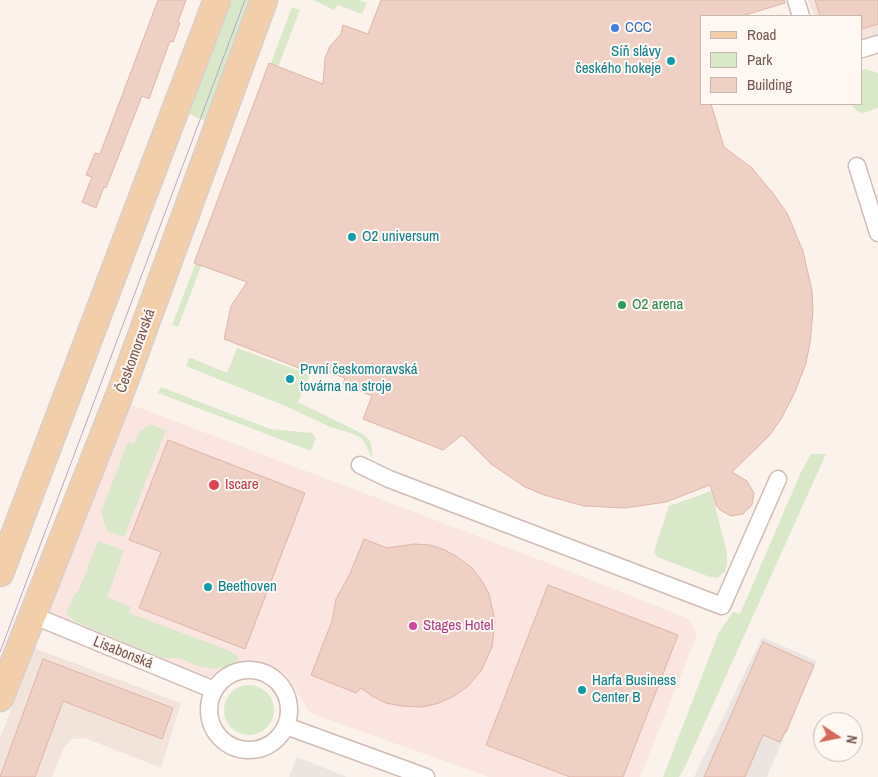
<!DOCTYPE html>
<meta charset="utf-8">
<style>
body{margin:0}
#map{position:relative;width:878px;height:777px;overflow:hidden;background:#fbf3eb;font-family:"Archivo Narrow",sans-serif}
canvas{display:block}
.legend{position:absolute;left:700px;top:15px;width:162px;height:90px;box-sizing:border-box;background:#fef7f2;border:1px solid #c7b7b1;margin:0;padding:6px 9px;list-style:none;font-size:15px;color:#745850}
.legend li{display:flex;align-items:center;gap:10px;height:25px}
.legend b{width:25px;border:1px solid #c7b7b1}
.north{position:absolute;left:813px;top:712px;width:50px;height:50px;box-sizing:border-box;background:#fef7f2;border:1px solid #c7b7b1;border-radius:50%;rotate:101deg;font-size:14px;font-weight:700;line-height:20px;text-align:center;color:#745850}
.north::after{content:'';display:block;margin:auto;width:18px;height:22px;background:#d9685c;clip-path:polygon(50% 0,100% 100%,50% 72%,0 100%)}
</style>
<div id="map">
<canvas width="878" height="777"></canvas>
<ul class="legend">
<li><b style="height:6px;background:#f3ceaa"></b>Road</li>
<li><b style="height:14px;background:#dae8ca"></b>Park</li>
<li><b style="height:14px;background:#eed0c5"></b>Building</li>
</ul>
<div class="north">N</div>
</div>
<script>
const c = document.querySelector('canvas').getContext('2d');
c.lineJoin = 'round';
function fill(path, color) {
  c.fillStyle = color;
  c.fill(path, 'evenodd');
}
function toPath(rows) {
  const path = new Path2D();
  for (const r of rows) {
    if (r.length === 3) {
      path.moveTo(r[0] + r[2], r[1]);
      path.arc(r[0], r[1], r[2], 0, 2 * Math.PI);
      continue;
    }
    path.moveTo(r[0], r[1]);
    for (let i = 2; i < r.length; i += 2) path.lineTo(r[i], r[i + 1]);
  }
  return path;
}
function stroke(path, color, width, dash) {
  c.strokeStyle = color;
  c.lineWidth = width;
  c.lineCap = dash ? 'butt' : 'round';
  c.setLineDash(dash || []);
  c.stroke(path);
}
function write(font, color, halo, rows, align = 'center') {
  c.font = font + ' "Archivo Narrow",sans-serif';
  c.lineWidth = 4;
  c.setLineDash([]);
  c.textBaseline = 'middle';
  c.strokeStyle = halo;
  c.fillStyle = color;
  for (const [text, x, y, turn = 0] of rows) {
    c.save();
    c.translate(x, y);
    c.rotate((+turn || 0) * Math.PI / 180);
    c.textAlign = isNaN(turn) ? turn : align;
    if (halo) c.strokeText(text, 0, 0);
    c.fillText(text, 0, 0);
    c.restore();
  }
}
fill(toPath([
 [808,0,878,0,878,35,862,40,862,16,814,16],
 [34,648,181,703,161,768,85,738,72,739,64,748,52,777,0,777,0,739]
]), '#f2e4da');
fill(toPath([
 [127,403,543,561,689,619,697,635,640,777,489,777,310,713,285,674,252,660,207,678,48,614]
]), '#fae5e0');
fill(toPath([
 [762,637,817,661,767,777,694,777],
 [297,757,347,777,289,777]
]), '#ebe4e0');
fill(toPath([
 [232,0,254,0,209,123,189,114],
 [313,0,359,0,367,3,362,14,338,5,334,10],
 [292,7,300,10,269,90,262,87],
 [866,69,878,73,878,108,863,113,857,111,851,104,862,104,862,70],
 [202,246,208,248,178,327,172,325],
 [237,348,310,375,298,402,363,434,370,441,372,450,372,459,366,445,361,438,351,433,330,427,290,408,186,366,189,358,191,358,227,373],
 [161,387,270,429,312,433,316,438,311,451,158,393],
 [152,425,166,430,124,537,107,531,101,512,128,442,134,444,140,431,147,426],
 [811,454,826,454,684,769,679,777,663,777,719,632,733,612,740,614,801,472],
 [711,491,727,552,727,564,725,572,717,578,707,576,657,557,654,551,669,506],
 [98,541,124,550,107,597,131,607,129,613,230,651,238,657,238,662,231,666,214,669,197,666,180,658,162,658,76,622,66,614,74,595,79,590],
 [249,710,25]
]), '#dae8ca');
const building = toPath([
 [158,0,186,0,178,22,180,23,173,42,170,41,149,99,142,96,106,188,104,187,96,208,82,202,92,177,86,175,95,153,100,154,158,0],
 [381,0,784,0,785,3,742,16,702,16,702,104,711,104,724,147,752,168,775,196,787,213,803,251,812,291,813,312,810,343,806,363,795,392,781,419,769,436,732,472,747,481,754,493,752,505,743,514,731,516,720,510,716,505,710,485,666,502,625,508,584,506,544,495,525,487,491,464,462,435,443,450,363,419,372,396,343,384,345,378,314,367,312,373,224,339,231,306,247,282,194,263,269,63,323,84,325,58,330,46,341,34,343,25,368,34,381,0],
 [815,0,878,0,878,24,862,29,862,16,820,16,815,0],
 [168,440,305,493,245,649,139,608,161,552,129,540,168,440],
 [364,539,387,548,414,544,430,545,445,550,459,558,472,568,482,581,489,594,495,621,492,647,481,671,467,687,454,696,439,703,423,707,402,706,386,703,372,696,361,688,356,693,311,675,332,621,336,599,350,574,364,539],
 [548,585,678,635,623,777,570,777,486,745,548,585],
 [763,642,814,665,786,732,785,732,780,742,763,735,745,777,704,777,763,642],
 [43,659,173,708,162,739,63,701,35,777,0,777,43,659]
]);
fill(building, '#eed0c5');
stroke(building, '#dfb5a7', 1);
const minor = toPath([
 [796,0,801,16],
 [862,49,878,44],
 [857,166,878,233],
 [360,465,389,479,722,606,778,479],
 [32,615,214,690],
 [249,710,40],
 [286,726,426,777]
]);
const primary = toPath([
 [0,573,217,0],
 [0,698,121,391,264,0]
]);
stroke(minor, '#cfbcb4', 19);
stroke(primary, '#d8d0ce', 29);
stroke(minor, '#fff', 16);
stroke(primary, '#f3ceaa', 26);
stroke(toPath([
 [0,652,245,0]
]), '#b5a9c5', 1);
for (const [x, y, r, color] of [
 [615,28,5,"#3f7fe0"],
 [671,61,5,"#0f9aa8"],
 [352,237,5,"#0f9aa8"],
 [622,305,5,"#2e9e5b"],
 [290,379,5,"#0f9aa8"],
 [214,485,6,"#e0444e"],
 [208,587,5,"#0f9aa8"],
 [413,626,5,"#d1479c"],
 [582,690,5,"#0f9aa8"]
]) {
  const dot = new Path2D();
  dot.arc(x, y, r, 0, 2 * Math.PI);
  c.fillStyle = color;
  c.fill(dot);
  stroke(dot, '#fef7f2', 2);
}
write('15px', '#366cbe', '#fef7f2', [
 ["CCC",625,28]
], 'left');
write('15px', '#0d838f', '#fef7f2', [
 ["Síň slávy",661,52,"right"],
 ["českého hokeje",661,69,"right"],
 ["O2 universum",362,237],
 ["První českomoravská",300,370],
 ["továrna na stroje",300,387],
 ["Beethoven",218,587],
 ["Harfa Business",592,681],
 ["Center B",592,698]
], 'left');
write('15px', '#27864d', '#fef7f2', [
 ["O2 arena",632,305]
], 'left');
write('15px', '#745850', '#fef7f2', [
 ["Českomoravská",136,351,-70],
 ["Lisabonská",123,653,22]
]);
write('15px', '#be3a42', '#fef7f2', [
 ["Iscare",225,485]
], 'left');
write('15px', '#b23c85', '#fef7f2', [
 ["Stages Hotel",423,626]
], 'left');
</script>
